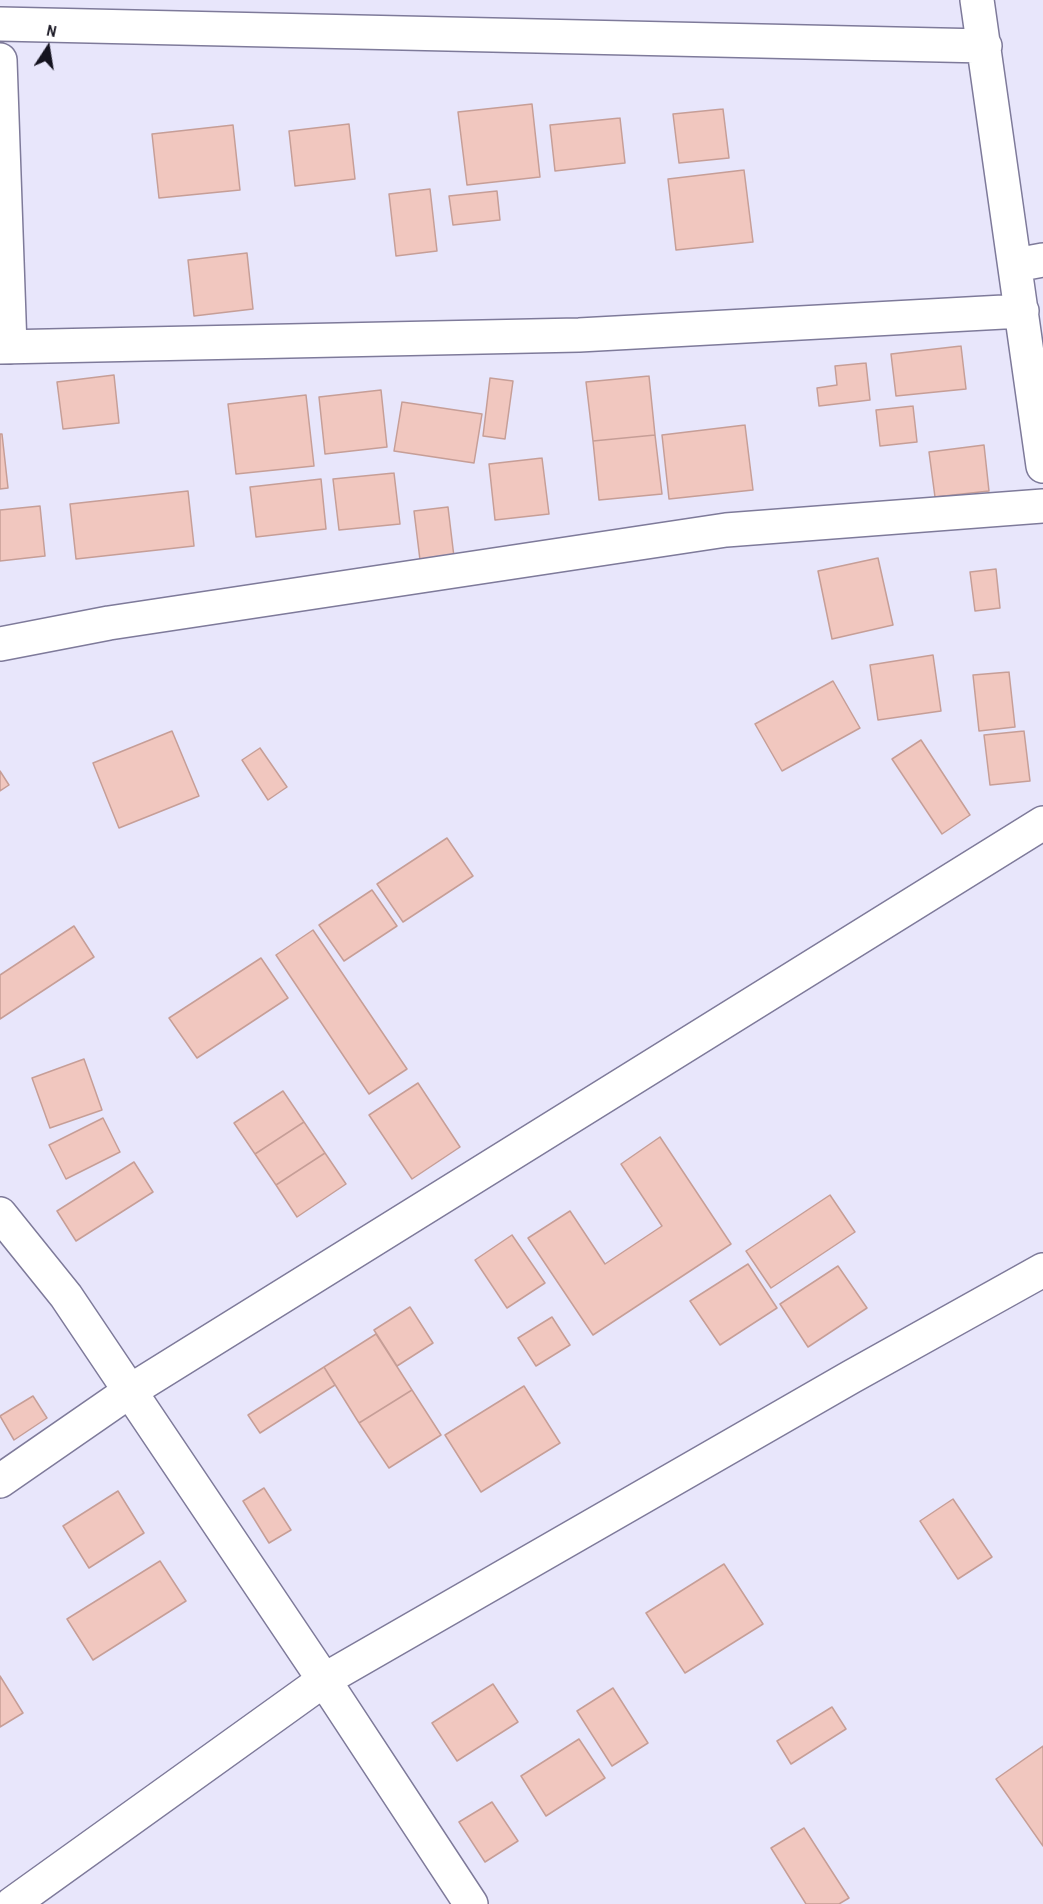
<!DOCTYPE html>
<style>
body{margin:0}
#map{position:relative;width:1043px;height:1904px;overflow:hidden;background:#e8e6fb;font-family:"Archivo Narrow",sans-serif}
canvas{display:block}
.north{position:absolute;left:18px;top:18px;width:60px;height:60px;-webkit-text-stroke:4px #fff;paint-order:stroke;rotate:12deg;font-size:16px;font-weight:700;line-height:24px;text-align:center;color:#15131f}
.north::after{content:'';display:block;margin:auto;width:21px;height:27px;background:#15131f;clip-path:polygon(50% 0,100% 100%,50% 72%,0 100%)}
</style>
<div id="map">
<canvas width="1043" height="1904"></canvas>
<div class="north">N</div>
</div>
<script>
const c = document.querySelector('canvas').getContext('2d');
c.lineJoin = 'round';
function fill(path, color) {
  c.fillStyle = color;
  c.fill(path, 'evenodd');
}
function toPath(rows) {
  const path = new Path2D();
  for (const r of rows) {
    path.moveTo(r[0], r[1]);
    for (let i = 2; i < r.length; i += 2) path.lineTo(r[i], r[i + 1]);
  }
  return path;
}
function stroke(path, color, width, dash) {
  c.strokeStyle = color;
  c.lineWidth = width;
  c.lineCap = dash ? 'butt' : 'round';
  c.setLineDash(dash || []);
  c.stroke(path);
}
const building = toPath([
 [532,104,540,177,467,185,458,112,532,104],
 [723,109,729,158,679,163,673,114,723,109],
 [620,118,625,163,555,171,550,125,620,118],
 [349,124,355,179,295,186,289,131,349,124],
 [233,125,240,190,159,198,152,134,233,125],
 [744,170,753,242,676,250,668,179,744,170],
 [430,189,437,251,396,256,389,194,430,189],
 [497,191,500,220,453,225,449,196,497,191],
 [247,253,253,309,194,316,188,260,247,253],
 [961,346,966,389,896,396,891,354,961,346],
 [866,363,870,400,819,406,817,388,837,385,835,366,866,363],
 [114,375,119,423,63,429,57,382,114,375],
 [649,376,655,435,593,441,586,382,649,376],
 [490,378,513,381,505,439,483,436,490,378],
 [381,390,387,447,325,454,319,397,381,390],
 [306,395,314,466,236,474,228,404,306,395],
 [402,402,482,414,474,463,394,451,402,402],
 [913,406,917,442,880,446,876,410,913,406],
 [745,425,753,490,669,499,662,435,745,425],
 [0,434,2,434,8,488,0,489,0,434],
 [655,435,662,494,599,500,593,441,655,435],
 [984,445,989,491,935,497,929,452,984,445],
 [542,458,549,514,495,520,489,464,542,458],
 [394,473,400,524,339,530,333,479,394,473],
 [321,479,326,529,256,537,250,487,321,479],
 [188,491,194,546,76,559,70,504,188,491],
 [40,506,45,556,0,561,0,510,40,506],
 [448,507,454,557,420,560,414,511,448,507],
 [878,558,893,625,832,639,818,571,878,558],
 [996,569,1000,608,975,611,970,572,996,569],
 [933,655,941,711,878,720,870,665,933,655],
 [1009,672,1015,727,979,731,973,675,1009,672],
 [833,681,860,728,782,771,755,724,833,681],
 [172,731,199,796,119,828,93,763,172,731],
 [1024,731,1030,781,990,785,984,735,1024,731],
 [921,740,970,815,942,834,892,759,921,740],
 [260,748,287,787,268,800,242,760,260,748],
 [0,771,9,785,0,791,0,771],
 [447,838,473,876,403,922,377,884,447,838],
 [372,890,397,926,344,961,319,925,372,890],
 [74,926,94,957,0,1019,0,975,74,926],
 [313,930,407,1069,369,1094,276,955,313,930],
 [261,958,288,998,197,1058,169,1018,261,958],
 [84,1059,102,1110,50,1128,32,1078,84,1059],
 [418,1083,460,1147,412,1179,369,1115,418,1083],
 [283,1091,304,1122,255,1154,234,1123,283,1091],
 [103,1118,120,1152,66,1179,49,1145,103,1118],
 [304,1122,325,1153,276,1185,255,1154,304,1122],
 [660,1137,731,1244,593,1335,528,1238,570,1211,605,1264,662,1226,621,1164,660,1137],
 [325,1153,346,1184,297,1217,276,1185,325,1153],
 [134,1162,153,1192,76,1241,57,1211,134,1162],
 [830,1195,855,1232,771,1288,746,1251,830,1195],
 [512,1235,545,1283,507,1308,475,1260,512,1235],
 [748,1264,777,1308,720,1345,690,1301,748,1264],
 [838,1266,867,1308,808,1347,780,1304,838,1266],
 [410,1307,433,1343,397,1366,374,1330,410,1307],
 [552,1317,570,1345,536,1366,518,1338,552,1317],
 [376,1334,412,1390,359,1423,324,1367,376,1334],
 [324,1367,335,1385,260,1433,248,1415,324,1367],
 [524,1386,560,1443,481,1492,445,1435,524,1386],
 [412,1390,441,1435,389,1468,359,1423,412,1390],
 [33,1396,47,1418,14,1440,0,1416,33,1396],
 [264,1488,291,1530,269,1543,243,1501,264,1488],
 [118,1491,144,1533,89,1568,63,1526,118,1491],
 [953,1499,992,1557,958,1579,920,1521,953,1499],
 [160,1561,186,1601,93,1660,67,1619,160,1561],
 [724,1564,763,1624,685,1673,646,1613,724,1564],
 [0,1676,23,1713,0,1727,0,1676],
 [493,1684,518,1722,457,1761,432,1723,493,1684],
 [613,1688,648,1743,612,1766,577,1711,613,1688],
 [832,1707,846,1729,791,1764,777,1741,832,1707],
 [579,1739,605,1778,546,1816,521,1776,579,1739],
 [1043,1746,1043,1846,996,1779,1043,1746],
 [492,1802,518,1841,485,1862,459,1822,492,1802],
 [804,1828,849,1898,839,1904,806,1904,771,1848,804,1828]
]);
fill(building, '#f1c7bf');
stroke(building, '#c69e97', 1.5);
const street = toPath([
 [977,0,1043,466],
 [0,24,985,46],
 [0,60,10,347],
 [1016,265,1043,260],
 [0,347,579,335,1022,311],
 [0,644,109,623,726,530,1043,506],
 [0,1214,66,1296,324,1680,471,1904],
 [0,1481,130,1391,1043,823],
 [12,1904,324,1680,851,1377,1043,1270]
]);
stroke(street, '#7e7a9a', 36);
stroke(street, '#fff', 33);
</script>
